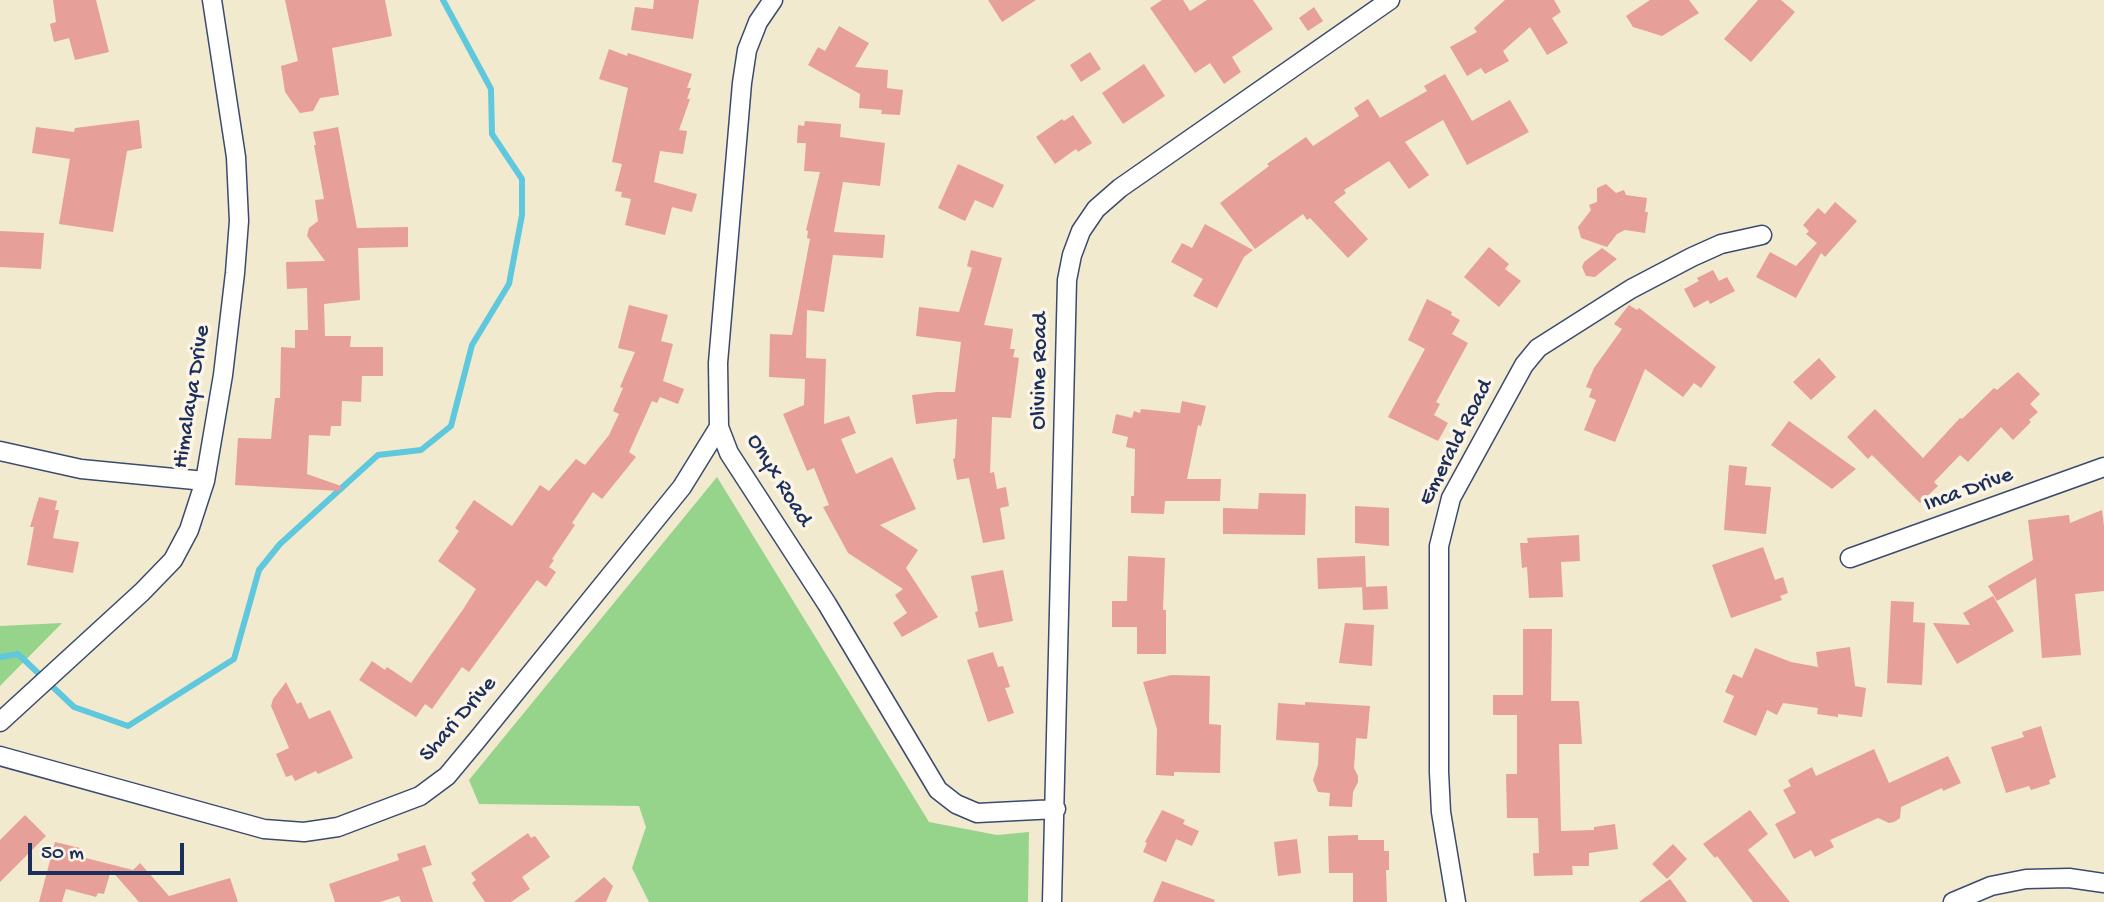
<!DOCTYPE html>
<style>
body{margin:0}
#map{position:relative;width:2104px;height:902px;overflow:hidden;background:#f1eacf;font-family:"Gochi Hand",sans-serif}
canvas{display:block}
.scale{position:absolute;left:28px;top:843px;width:156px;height:32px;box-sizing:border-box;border:4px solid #1b2f5e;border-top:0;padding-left:9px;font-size:21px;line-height:24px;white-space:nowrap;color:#1b2f5e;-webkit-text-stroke:5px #fcf5e5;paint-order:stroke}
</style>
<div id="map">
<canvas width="2104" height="902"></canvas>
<div class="scale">50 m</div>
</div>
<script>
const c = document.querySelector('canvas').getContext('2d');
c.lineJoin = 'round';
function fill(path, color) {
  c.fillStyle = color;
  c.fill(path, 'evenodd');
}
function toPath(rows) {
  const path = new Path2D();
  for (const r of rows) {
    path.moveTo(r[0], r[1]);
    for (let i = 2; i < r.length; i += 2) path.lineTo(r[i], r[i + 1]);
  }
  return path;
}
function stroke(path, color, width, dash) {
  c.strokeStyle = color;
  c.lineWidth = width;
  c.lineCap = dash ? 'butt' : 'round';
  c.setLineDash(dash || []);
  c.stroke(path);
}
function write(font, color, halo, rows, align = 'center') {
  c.font = font + ' "Gochi Hand",sans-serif';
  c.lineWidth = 7;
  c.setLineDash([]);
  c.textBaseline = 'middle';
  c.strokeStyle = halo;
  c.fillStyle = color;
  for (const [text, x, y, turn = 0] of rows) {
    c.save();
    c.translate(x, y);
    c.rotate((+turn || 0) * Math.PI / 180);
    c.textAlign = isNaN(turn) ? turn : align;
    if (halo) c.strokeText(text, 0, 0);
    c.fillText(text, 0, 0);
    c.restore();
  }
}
fill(toPath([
 [717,477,929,822,997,835,1029,832,1028,902,649,902,632,868,646,827,639,806,479,804,469,780],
 [62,623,0,686,0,626]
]), '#95d48a');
stroke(toPath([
 [0,657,18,654,74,707,128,726,234,659,259,570,280,544,378,455,421,450,451,426,472,345,509,284,522,215,522,179,492,134,491,89,443,0]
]), '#60c8dd', 6);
fill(toPath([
 [53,0,96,0,109,52,75,60,69,38,54,42,50,24,56,22],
 [285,0,385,0,392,36,332,48,339,95,320,98,313,111,300,113,285,92,281,66,298,61],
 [654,0,699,0,693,39,631,30,635,7,653,9],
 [988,0,1036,0,1002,22],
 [1162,0,1183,0,1190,11,1207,0,1253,0,1273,29,1232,57,1241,72,1224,84,1210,63,1195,73,1150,8],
 [1505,0,1554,0,1561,12,1552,18,1568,43,1547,55,1530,27,1503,51,1509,61,1485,74,1481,68,1467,76,1450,47,1477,32,1474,28],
 [1650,0,1689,0,1699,13,1662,36,1633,27,1626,16],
 [1758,0,1781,0,1795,12,1751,62,1724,39],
 [1314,7,1323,21,1308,31,1299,18],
 [839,26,869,43,855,67,888,70,887,88,903,90,900,115,881,114,882,110,859,108,860,94,808,65,818,47,825,51],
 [609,49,627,56,628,53,692,74,687,88,691,88,687,99,690,99,679,130,687,131,683,154,660,151,654,182,697,194,692,212,672,207,665,235,625,225,631,199,621,197,622,192,615,191,622,164,612,162,628,88,599,79],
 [1090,52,1101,69,1081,82,1070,65],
 [1144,64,1165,96,1123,124,1102,93],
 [1445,74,1472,121,1510,100,1529,132,1467,165,1443,120,1405,142,1429,175,1409,189,1389,161,1344,190,1346,193,1334,202,1368,239,1348,258,1310,218,1307,220,1303,214,1255,249,1220,203,1269,166,1267,164,1306,137,1313,146,1359,116,1354,108,1368,99,1380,118,1427,91,1424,86],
 [1073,115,1092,143,1078,152,1076,149,1055,164,1036,137,1062,119,1064,121],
 [139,120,142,148,127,151,113,232,59,224,70,159,32,153,36,127,74,132,75,128],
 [805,121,841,124,840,137,885,143,880,186,843,182,834,232,885,235,883,258,833,255,824,312,807,310,806,358,826,359,824,424,849,416,856,433,841,439,856,474,892,457,916,509,880,525,918,550,906,568,938,617,902,637,893,623,907,613,895,595,903,589,848,553,823,507,829,505,814,468,807,471,783,414,804,405,805,379,769,377,770,334,792,335,810,239,807,238,808,231,806,230,820,172,804,171,806,143,797,143,798,125,804,126],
 [338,127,357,228,408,227,408,247,358,248,360,300,324,304,325,336,351,336,350,347,383,347,383,376,362,376,361,402,342,401,341,426,331,426,330,436,309,435,307,474,341,486,340,491,235,485,238,438,271,439,275,398,280,398,281,347,295,348,295,330,308,330,307,288,287,289,286,262,325,261,307,236,309,228,318,221,315,200,324,199,314,145,316,145,313,132],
 [958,164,1004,185,993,208,975,200,965,221,938,208],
 [1606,184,1616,193,1624,190,1626,195,1647,198,1645,212,1648,212,1645,233,1625,230,1617,234,1607,247,1581,238,1578,227,1591,210,1589,205,1597,202,1597,188],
 [1835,202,1857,221,1825,257,1821,253,1796,298,1756,277,1770,252,1796,266,1817,243,1806,234,1809,231,1803,225,1818,208,1825,214],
 [1205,224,1253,250,1244,257,1217,308,1193,296,1203,279,1171,262,1182,243,1192,248],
 [0,231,44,233,41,269,0,267],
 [1489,247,1509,264,1505,269,1521,281,1499,307,1464,277],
 [1602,248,1617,259,1595,277,1586,276,1582,267,1584,262],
 [971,250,1002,258,984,325,1013,329,1010,349,1015,349,1013,357,1019,358,1011,418,992,417,990,473,994,472,997,489,1006,487,1009,506,1000,508,1005,539,983,543,969,478,957,480,953,459,955,458,957,419,916,424,912,395,937,392,955,392,961,342,916,336,919,307,959,312,972,268,967,266],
 [1713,270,1719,281,1727,277,1735,291,1710,304,1708,300,1694,308,1684,289,1699,281,1697,278],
 [1427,299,1452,312,1451,315,1460,320,1452,334,1468,343,1436,402,1440,404,1434,415,1448,423,1438,441,1388,417,1425,349,1408,340],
 [629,305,668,315,661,341,673,344,663,381,684,389,678,404,660,397,657,403,652,401,629,452,636,457,602,499,593,492,572,523,575,525,552,559,554,560,549,567,556,572,546,587,537,580,469,672,462,667,432,709,425,704,416,717,359,680,372,661,385,670,387,667,411,683,464,608,476,589,438,561,459,531,455,528,474,500,512,526,540,485,549,491,576,459,585,465,609,435,619,414,613,411,623,388,620,387,635,352,618,348],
 [1629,305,1637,310,1639,308,1716,367,1701,388,1694,383,1683,397,1645,369,1615,442,1584,430,1596,400,1589,397,1592,389,1586,387,1594,368,1622,329,1614,324],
 [1819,358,1836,377,1811,400,1793,382],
 [2018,372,2040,394,2030,404,2038,412,2029,420,2031,422,2013,440,2001,427,1968,462,1960,455,1934,482,1938,486,1920,503,1872,455,1868,459,1847,437,1875,409,1923,458,1960,418,1962,419,1994,388,1997,390],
 [1182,401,1206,406,1201,426,1198,425,1187,479,1221,479,1220,501,1165,501,1164,514,1131,513,1131,496,1134,496,1135,449,1126,447,1128,437,1112,433,1116,414,1132,418,1134,411,1140,413,1141,409,1180,413],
 [1789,421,1856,469,1832,489,1771,445],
 [1729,465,1747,467,1745,485,1771,487,1766,534,1724,530],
 [1259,493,1306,494,1305,535,1223,534,1223,508,1258,509],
 [39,497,57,501,55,510,59,510,53,538,79,542,73,573,27,565,34,527,30,527],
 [1355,506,1389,508,1389,546,1355,543],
 [2102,510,2104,526,2104,591,2075,594,2081,655,2042,658,2036,578,1997,601,1988,586,2033,560,2028,520,2069,515,2070,523],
 [1579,535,1580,561,1561,562,1563,597,1529,598,1527,567,1522,568,1520,543,1528,543,1527,538],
 [1763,547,1775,580,1783,577,1788,593,1780,596,1782,600,1731,618,1712,565],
 [1128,556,1165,558,1163,610,1166,610,1166,654,1137,654,1137,627,1112,627,1112,601,1127,601],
 [1365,556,1366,587,1318,589,1317,558],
 [1003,570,1013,621,979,628,975,612,978,611,971,576],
 [1387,586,1388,609,1363,610,1362,587],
 [1993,596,2014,631,1957,664,1933,623,1970,625,1963,613],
 [1891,601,1914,602,1913,622,1925,623,1922,685,1887,683],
 [1345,623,1374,625,1372,666,1339,663],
 [1523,629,1552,629,1551,701,1579,701,1582,744,1559,744,1561,831,1594,830,1594,827,1615,824,1618,849,1589,853,1589,866,1572,866,1573,875,1534,876,1533,853,1539,853,1538,818,1507,818,1506,774,1517,774,1517,715,1493,715,1493,695,1523,695],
 [1850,647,1855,686,1866,688,1862,717,1838,714,1838,717,1817,714,1818,708,1783,703,1777,715,1767,710,1756,736,1723,722,1734,696,1725,692,1733,674,1742,678,1755,648,1791,662,1818,667,1816,652],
 [993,652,998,667,1003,666,1010,687,1005,688,1014,713,988,722,967,660],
 [1171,675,1210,676,1209,724,1221,725,1220,773,1174,772,1174,776,1156,775,1157,729,1143,682],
 [286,682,297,704,301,702,309,719,330,710,353,758,318,774,316,771,295,781,292,775,286,777,276,754,289,748,271,706,273,699],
 [1305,702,1370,706,1367,739,1356,738,1354,768,1358,776,1358,782,1353,792,1352,807,1329,806,1330,793,1318,792,1313,780,1318,765,1319,743,1276,740,1278,703,1305,705],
 [2041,726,2056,777,2049,780,2050,784,2031,790,2029,786,2006,793,1991,747,2024,737,2022,732],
 [1874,749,1889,783,1948,756,1961,783,1943,791,1942,788,1901,807,1900,818,1894,822,1889,823,1878,818,1830,840,1834,847,1815,857,1811,850,1794,859,1775,824,1796,813,1783,790,1791,786,1788,780,1812,767,1816,776],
 [1162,810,1185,820,1183,824,1199,831,1192,846,1176,839,1166,862,1143,852,1147,843,1145,842],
 [1750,810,1768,834,1748,850,1790,902,1753,902,1717,856,1715,858,1703,844],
 [25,815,46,836,0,882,0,840],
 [528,833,531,838,535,836,550,857,522,877,530,889,511,902,485,902,472,883,476,880,471,873],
 [1358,835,1358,840,1384,840,1384,851,1389,851,1389,870,1386,870,1387,902,1353,902,1353,873,1329,873,1328,836],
 [1297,839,1301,873,1278,876,1274,842],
 [55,842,80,848,78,856,133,870,140,863,169,896,230,878,238,902,139,902,111,870,104,894,98,893,96,897,66,889,62,902,39,902],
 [1673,844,1687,859,1667,879,1652,864],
 [425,845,432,865,422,868,433,902,401,902,399,896,380,902,335,902,329,884,399,860,397,854],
 [604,877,613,886,606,902,574,902],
 [1670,879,1687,902,1639,902],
 [1162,881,1215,900,1214,902,1153,902]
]), '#e79f99');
const street = toPath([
 [773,0,758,22,747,50,742,83,718,363,719,427,729,453,827,604,938,790,956,804,977,813,1056,809],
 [0,451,81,469,205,481],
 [1850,558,2104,467],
 [0,722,142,592,173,560,189,530,205,481,223,375,235,273,239,221,236,157,212,0],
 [0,756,264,829,304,832,338,827,420,796,447,776,477,740,682,487,719,427],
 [1052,902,1067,280,1072,255,1081,231,1096,209,1120,188,1390,0],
 [1456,902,1441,812,1439,772,1439,546,1451,498,1524,365,1538,348,1631,289,1692,257,1721,244,1762,235],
 [1953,902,1991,886,2026,879,2069,878,2104,883]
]);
stroke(street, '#3b4b6f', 21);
stroke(street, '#fff', 18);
write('23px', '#1b2f5e', '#fcf5e5', [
 ["Olivine Road",1041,371,-89],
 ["Himalaya Drive",193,397,-81],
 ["Emerald Road",1457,443,-63],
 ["Onyx Road",778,481,58],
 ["Inca Drive",1969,491,-20],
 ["Shari Drive",459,720,-49]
]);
</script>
